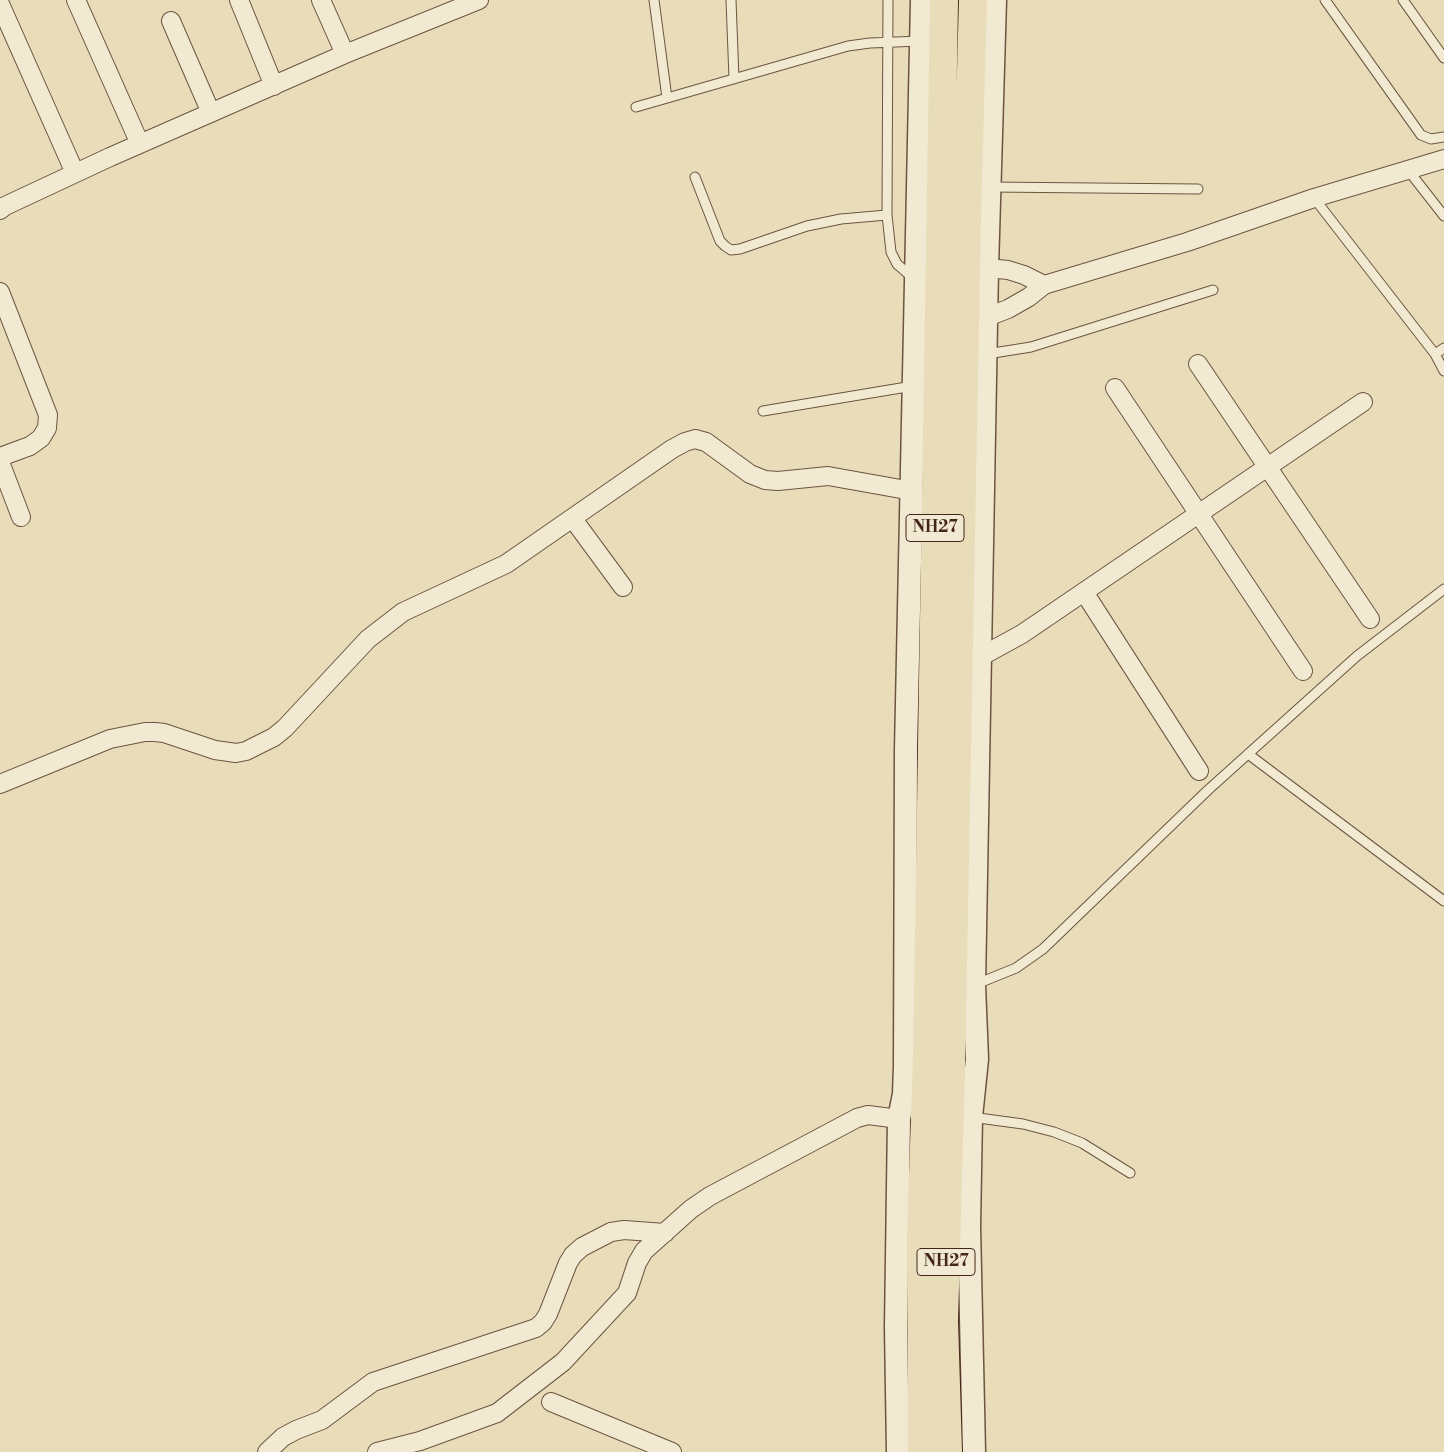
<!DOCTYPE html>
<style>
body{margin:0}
canvas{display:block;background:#e9ddb9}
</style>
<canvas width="1444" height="1452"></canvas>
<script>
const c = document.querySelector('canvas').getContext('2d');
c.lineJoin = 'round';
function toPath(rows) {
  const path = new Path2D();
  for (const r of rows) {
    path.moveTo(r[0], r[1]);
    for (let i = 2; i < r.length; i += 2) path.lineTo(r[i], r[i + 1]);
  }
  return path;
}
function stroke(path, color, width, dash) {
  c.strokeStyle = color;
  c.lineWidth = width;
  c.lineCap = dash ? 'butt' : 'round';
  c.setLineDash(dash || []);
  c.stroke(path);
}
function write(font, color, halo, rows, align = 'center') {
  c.font = font + ' "Libre Bodoni",serif';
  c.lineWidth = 4.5;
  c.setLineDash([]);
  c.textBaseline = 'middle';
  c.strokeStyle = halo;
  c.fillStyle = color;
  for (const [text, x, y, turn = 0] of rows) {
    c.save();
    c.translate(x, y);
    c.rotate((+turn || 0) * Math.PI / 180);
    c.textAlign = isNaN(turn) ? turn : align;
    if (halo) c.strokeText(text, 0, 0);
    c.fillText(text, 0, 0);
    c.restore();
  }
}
const service = toPath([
 [654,0,667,98],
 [731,0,734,79],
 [888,0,887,215,891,252,897,264,913,278],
 [1325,0,1421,135,1431,139,1444,137],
 [1403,0,1444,58],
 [636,107,848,46,870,43,921,41],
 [1408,170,1444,216],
 [695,177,720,241,725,246,731,250,740,249,807,226,841,219,887,215],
 [990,187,1198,189],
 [1314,198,1435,354,1444,371],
 [987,354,1031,347,1213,290],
 [1435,354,1444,348],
 [763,411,913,386],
 [1248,754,1444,901],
 [974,985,1016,968,1043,949,1208,790,1357,656,1444,589],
 [971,1117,1023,1124,1054,1132,1082,1143,1130,1173]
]);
const minor = toPath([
 [76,0,140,144],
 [239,0,274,86],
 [321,0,345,54],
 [0,4,75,173],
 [171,21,211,113],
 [0,210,5,206,110,157,345,54,479,0],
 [987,268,1008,270,1024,275,1044,285],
 [0,292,48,415,47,428,41,438,30,446,0,457],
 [987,317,1008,309,1029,297,1044,285,1187,242,1314,198,1444,159],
 [1198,364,1370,619],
 [1115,388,1303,671],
 [0,462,21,517],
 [573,519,623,587],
 [1084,592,1199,771],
 [980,657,1022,634,1363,402],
 [0,784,110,739,145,732,155,732,164,733,215,750,236,753,246,751,274,737,285,728,368,639,403,612,506,564,672,449,685,442,695,439,706,442,750,474,765,480,778,481,828,476,912,491],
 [551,1402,672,1452],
 [267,1452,283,1437,296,1430,322,1420,373,1382,536,1328,543,1322,548,1314,568,1263,573,1255,582,1247,611,1232,624,1230,665,1233],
 [377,1452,420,1441,497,1413,563,1362,627,1293,637,1263,644,1251,691,1209,710,1196,857,1118,868,1115,899,1119]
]);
const tertiary = toPath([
 [898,1452,896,1327,899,1119,904,1094,905,1066,906,750,922,0],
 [974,1452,969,1226,971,1117,977,1059,974,985,987,268,995,0]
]);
const trunk = toPath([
 [922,1452,921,1237,927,1056,944,0],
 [948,1452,944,1321,951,1072,967,216,973,0]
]);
stroke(service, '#6c5440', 11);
stroke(minor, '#6c5440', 20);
stroke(tertiary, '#6c5440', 25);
stroke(trunk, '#432617', 30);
stroke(service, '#f1e9d2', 9);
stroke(minor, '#f1e9d2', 18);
stroke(tertiary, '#f1e9d2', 22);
stroke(trunk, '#e9ddb9', 28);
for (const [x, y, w] of [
 [935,528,58],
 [946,1262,58]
]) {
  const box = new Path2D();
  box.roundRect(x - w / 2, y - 13.5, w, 27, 4);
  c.fillStyle = '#f1e9d2';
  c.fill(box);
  stroke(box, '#432617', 1);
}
write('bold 16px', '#432617', null, [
 ["NH27",935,528],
 ["NH27",946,1262]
]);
</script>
